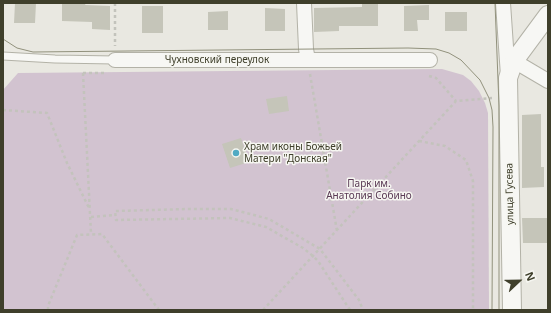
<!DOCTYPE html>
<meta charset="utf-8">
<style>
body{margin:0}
#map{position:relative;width:551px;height:313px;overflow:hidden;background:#e9e8e1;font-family:"Noto Sans",sans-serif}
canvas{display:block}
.frame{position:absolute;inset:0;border:4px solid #3f3f2b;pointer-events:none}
.north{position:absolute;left:499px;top:261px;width:40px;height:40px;-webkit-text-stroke:3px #f6f6f1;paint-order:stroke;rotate:68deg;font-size:11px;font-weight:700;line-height:16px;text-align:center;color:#3f3f2b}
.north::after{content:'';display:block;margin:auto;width:14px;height:18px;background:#3f3f2b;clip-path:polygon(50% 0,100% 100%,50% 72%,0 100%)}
</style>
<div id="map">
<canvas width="551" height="313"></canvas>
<div class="frame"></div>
<div class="north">N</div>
</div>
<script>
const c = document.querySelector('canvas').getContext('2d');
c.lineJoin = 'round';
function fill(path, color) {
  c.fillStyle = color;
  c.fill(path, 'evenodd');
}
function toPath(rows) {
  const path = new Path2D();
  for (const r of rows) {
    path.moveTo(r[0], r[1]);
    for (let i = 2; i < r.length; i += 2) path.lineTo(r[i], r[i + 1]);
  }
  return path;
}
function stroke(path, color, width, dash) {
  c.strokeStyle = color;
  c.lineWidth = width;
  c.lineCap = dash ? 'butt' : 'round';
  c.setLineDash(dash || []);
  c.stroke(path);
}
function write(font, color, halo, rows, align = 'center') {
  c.font = font + ' "Noto Sans",sans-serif';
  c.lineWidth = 3;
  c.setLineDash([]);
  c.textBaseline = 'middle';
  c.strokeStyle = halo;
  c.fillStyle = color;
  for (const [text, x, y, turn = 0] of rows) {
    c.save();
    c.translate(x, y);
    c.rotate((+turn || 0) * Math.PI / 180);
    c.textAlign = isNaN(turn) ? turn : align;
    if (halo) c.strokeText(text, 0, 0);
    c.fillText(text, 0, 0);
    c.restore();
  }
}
fill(toPath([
 [442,69,463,75,471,81,479,91,485,103,488,113,489,310,3,310,3,90,18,73]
]), '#d2c3d0');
fill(toPath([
 [15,3,36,3,35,23,14,23],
 [62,3,86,3,85,5,110,6,110,30,92,29,92,22,62,21],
 [362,3,378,3,378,26,339,26,339,31,314,32,314,8,362,7],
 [429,5,429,20,417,20,418,31,404,31,404,6],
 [142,6,163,6,163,33,142,33],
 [265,8,285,9,285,31,265,31],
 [228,11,228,30,208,30,208,12],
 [445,12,467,12,467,31,445,31],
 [287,96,289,111,269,114,266,99],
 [541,114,541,167,544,167,544,187,522,188,522,115],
 [241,138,249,162,230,168,222,144],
 [522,218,547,218,547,243,523,243]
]), '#c5c5b9');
const service = toPath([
 [3,56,55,59,115,60]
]);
const minor = toPath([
 [304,3,306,49,308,60],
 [503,3,508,76],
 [507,55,514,61,548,81],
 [115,60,430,60]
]);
const tertiary = toPath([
 [512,310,508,78,514,61,548,15]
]);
stroke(service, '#b3b2a7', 9);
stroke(minor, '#b3b2a7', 16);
stroke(tertiary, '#b3b2a7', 20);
stroke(toPath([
 [115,3,115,46],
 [83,73,105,73],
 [83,73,91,234],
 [310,74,337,231],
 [429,76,436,78,456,101],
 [3,110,47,113,67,163,89,208],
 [419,141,445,146,466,160,473,181,473,310],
 [91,217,116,215],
 [48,310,48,306,77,235,102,234,159,310],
 [263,310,456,101,492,98],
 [350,310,318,261,313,256,303,248,266,227,230,218,116,220,115,211,187,209,231,209,269,219,320,249,359,300,363,310]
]), '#c3c3bc', 2.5, [3, 3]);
stroke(service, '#f7f7f4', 7);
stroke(minor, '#f7f7f4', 14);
stroke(tertiary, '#f7f7f4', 18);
stroke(toPath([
 [495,3,499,106,499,310],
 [3,39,17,48,33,52,408,48,436,49,449,53,461,60,480,80,489,98,492,110,493,127,492,310]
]), '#91917c', 1);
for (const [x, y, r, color] of [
 [236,153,4,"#51aac3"]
]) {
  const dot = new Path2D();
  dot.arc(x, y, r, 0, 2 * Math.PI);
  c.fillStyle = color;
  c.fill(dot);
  stroke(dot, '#f6f6f1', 1.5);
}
write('10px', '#3f3f2b', '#f6f6f1', [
 ["Чухновский переулок",217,60],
 ["улица Гусева",510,194,-91]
]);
write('10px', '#3f3f2b', '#f6f6f1', [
 ["Храм иконы Божьей",244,147],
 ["Матери \"Донская\"",244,159]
], 'left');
write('10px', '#593954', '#f6f6f1', [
 ["Парк им.",369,184],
 ["Анатолия Собино",369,196]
]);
</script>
